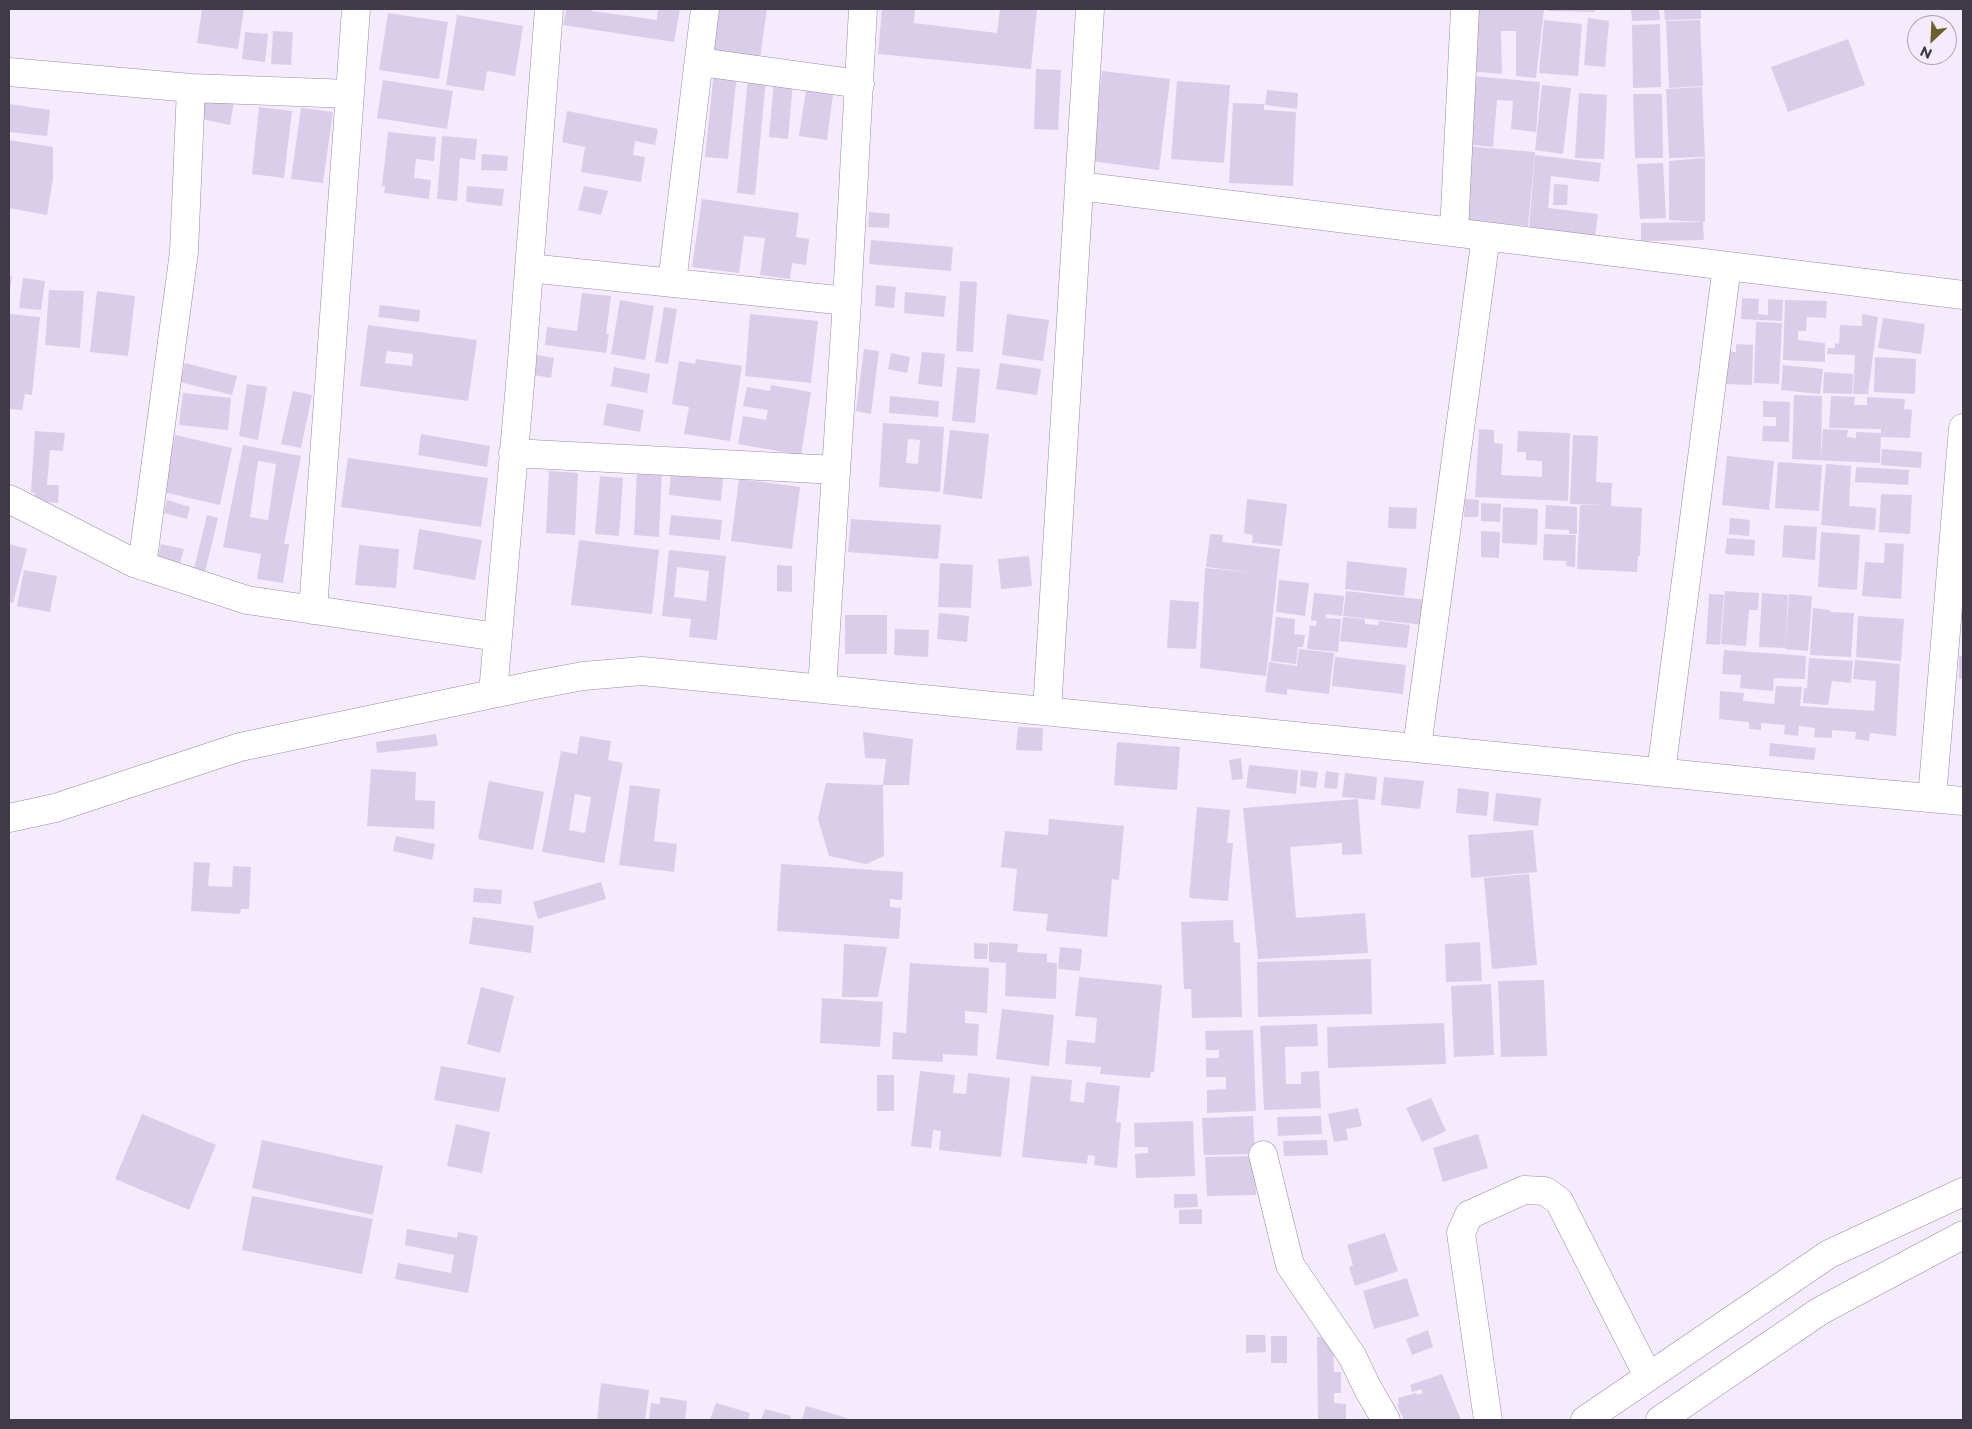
<!DOCTYPE html>
<style>
body{margin:0}
#map{position:relative;width:1972px;height:1429px;overflow:hidden;background:#f4ebfd;font-family:Montserrat,sans-serif}
canvas{display:block}
.frame{position:absolute;inset:0;border:10px solid #3f3a45;pointer-events:none}
.north{position:absolute;left:1907px;top:15px;width:50px;height:50px;box-sizing:border-box;background:#f4ebfd;border:1px solid #aca4b3;border-radius:50%;rotate:205deg;font-size:14px;font-weight:700;line-height:20px;text-align:center;color:#3f3a45}
.north::after{content:'';display:block;margin:auto;width:18px;height:22px;background:#6b5f2c;clip-path:polygon(50% 0,100% 100%,50% 72%,0 100%)}
</style>
<div id="map">
<canvas width="1972" height="1429"></canvas>
<div class="frame"></div>
<div class="north">N</div>
</div>
<script>
const c = document.querySelector('canvas').getContext('2d');
c.lineJoin = 'round';
function fill(path, color) {
  c.fillStyle = color;
  c.fill(path, 'evenodd');
}
function toPath(rows) {
  const path = new Path2D();
  for (const r of rows) {
    path.moveTo(r[0], r[1]);
    for (let i = 2; i < r.length; i += 2) path.lineTo(r[i], r[i + 1]);
  }
  return path;
}
function stroke(path, color, width, dash) {
  c.strokeStyle = color;
  c.lineWidth = width;
  c.lineCap = dash ? 'butt' : 'round';
  c.setLineDash(dash || []);
  c.stroke(path);
}
fill(toPath([
 [202,9,244,9,238,49,197,43],
 [566,9,592,9,592,11,657,20,658,9,680,9,674,42,563,25],
 [716,9,767,9,759,65,709,57],
 [882,9,915,9,914,23,997,33,1000,9,1037,9,1031,69,878,54],
 [1472,9,1544,9,1536,78,1516,76,1516,31,1501,31,1502,74,1467,71],
 [1547,9,1595,9,1595,12,1547,11],
 [1631,9,1659,9,1660,20,1632,21],
 [1664,9,1701,9,1701,19,1665,20],
 [388,13,448,22,439,79,379,70],
 [457,15,523,26,515,76,487,71,484,91,446,85],
 [1588,18,1609,21,1605,67,1584,65],
 [1544,20,1582,24,1578,76,1539,73],
 [1700,20,1703,86,1669,88,1666,21],
 [1660,24,1661,87,1633,88,1632,25],
 [273,31,293,32,291,65,271,64],
 [245,32,268,34,265,62,242,59],
 [1848,39,1865,85,1788,112,1771,67],
 [1036,69,1061,70,1058,130,1034,129],
 [714,71,737,73,728,159,705,157],
 [1102,71,1170,79,1159,170,1091,161],
 [1471,76,1540,82,1536,132,1511,129,1513,101,1497,100,1493,147,1464,144],
 [748,77,766,79,755,195,737,193],
 [383,80,453,91,447,129,377,118],
 [774,81,793,83,788,139,769,137],
 [1177,81,1230,85,1224,163,1171,159],
 [807,83,834,87,827,140,799,136],
 [1542,85,1571,88,1563,154,1535,150],
 [1702,87,1705,157,1669,158,1666,89],
 [1267,90,1298,93,1297,109,1265,105],
 [1579,93,1607,95,1604,159,1575,158],
 [202,94,234,102,230,125,197,118],
 [1633,94,1662,94,1663,158,1635,158],
 [1233,103,1264,104,1264,110,1296,112,1293,186,1229,183],
 [9,104,50,110,47,136,9,132],
 [259,107,292,111,284,178,252,174],
 [301,108,333,112,323,183,291,179],
 [567,111,658,129,655,145,635,141,633,155,645,157,641,182,581,172,585,147,562,142],
 [388,132,436,137,434,161,416,159,414,178,431,180,429,199,384,193,385,186,382,186],
 [442,136,477,139,475,160,460,158,457,201,437,199],
 [9,140,53,147,53,179,47,215,9,208],
 [1464,146,1535,152,1528,226,1457,220],
 [482,154,508,156,507,171,481,170],
 [1535,155,1601,163,1599,182,1551,176,1548,208,1598,214,1595,237,1529,229],
 [1705,158,1705,222,1669,220,1669,161],
 [1663,163,1666,218,1640,219,1637,164],
 [1554,184,1568,185,1567,205,1553,205],
 [467,186,504,189,502,206,466,202],
 [584,186,608,191,601,215,578,210],
 [702,199,799,213,796,237,809,239,806,265,792,263,790,279,760,275,765,238,744,236,739,273,692,267],
 [869,212,890,214,889,228,868,227],
 [1703,222,1704,240,1641,241,1641,223],
 [871,240,953,247,951,271,869,264],
 [9,276,12,276,10,290,9,290],
 [23,278,45,281,41,310,19,308],
 [960,281,977,282,973,352,956,351],
 [876,285,896,287,894,308,875,306],
 [49,290,84,291,80,348,45,345],
 [97,291,135,296,128,356,90,352],
 [905,292,946,296,944,317,904,313],
 [582,293,611,296,606,334,609,334,606,353,545,345,547,327,577,331],
 [1742,298,1759,299,1758,314,1768,315,1768,299,1783,300,1782,321,1741,319],
 [620,300,654,306,645,360,611,354],
 [1785,300,1827,301,1826,318,1807,317,1806,331,1798,331,1798,340,1825,343,1825,362,1783,360],
 [380,305,420,310,419,322,378,317],
 [664,307,677,309,668,364,655,362],
 [9,314,40,317,32,395,25,394,22,410,9,409],
 [750,314,818,321,811,383,745,376],
 [1007,314,1049,320,1043,361,1002,355],
 [1862,314,1878,317,1868,394,1853,394,1855,355,1827,354,1828,348,1835,348,1835,343,1839,344,1840,325,1862,326],
 [1883,318,1925,324,1921,354,1878,348],
 [1756,322,1782,323,1779,384,1754,383],
 [368,325,477,340,468,401,360,386],
 [387,351,413,354,412,366,385,363],
 [1736,344,1753,345,1752,385,1725,384,1726,351,1736,352],
 [864,349,879,351,871,414,856,411],
 [922,352,945,354,942,387,918,384],
 [891,353,910,357,907,373,888,369],
 [537,355,554,358,551,378,534,375],
 [1875,357,1916,359,1915,394,1874,392],
 [696,359,742,366,730,441,684,434,689,407,672,404,679,361,695,364],
 [185,363,237,376,232,395,180,382],
 [1000,363,1041,369,1037,395,996,389],
 [1783,365,1823,369,1820,394,1781,390],
 [614,367,650,374,647,393,611,386],
 [957,367,980,369,975,423,952,421],
 [1824,372,1853,374,1852,394,1823,393],
 [247,384,267,387,258,440,239,436],
 [771,385,811,392,801,455,738,444,743,416,766,420,768,410,743,406,747,387,770,391],
 [293,391,312,395,301,448,281,444],
 [183,393,231,398,228,430,179,425],
 [1794,395,1822,396,1821,458,1823,429,1848,430,1847,437,1856,438,1856,432,1881,433,1880,463,1792,459],
 [890,396,939,401,938,417,889,413],
 [1831,396,1855,397,1854,405,1867,405,1867,397,1905,399,1904,409,1912,410,1910,438,1881,437,1881,429,1829,428],
 [1763,401,1790,402,1789,442,1762,441,1763,426,1776,426,1776,417,1763,417],
 [607,403,644,410,640,432,603,425],
 [883,423,944,427,940,492,879,487],
 [908,439,920,440,918,464,906,463],
 [1479,429,1494,430,1494,443,1503,444,1501,475,1542,477,1542,461,1526,460,1526,452,1517,452,1518,431,1570,433,1568,501,1475,497],
 [950,430,989,434,982,499,943,494],
 [35,431,65,433,63,451,50,450,47,485,59,485,58,503,34,501,35,493,31,492],
 [421,434,490,446,487,467,418,455],
 [175,435,232,448,220,505,163,492],
 [1573,435,1598,436,1596,482,1612,483,1611,506,1642,508,1640,556,1638,556,1637,572,1577,569,1580,505,1603,505,1570,504],
 [243,445,301,456,284,544,289,544,283,583,257,579,261,554,223,547],
 [258,461,276,464,268,520,250,517],
 [1882,449,1922,452,1921,468,1881,465],
 [1727,456,1774,461,1769,510,1722,505],
 [348,458,488,478,481,527,341,507],
 [1778,462,1822,465,1819,511,1775,508],
 [1826,464,1851,466,1849,506,1876,508,1875,530,1821,525],
 [1856,467,1909,470,1908,485,1855,482],
 [637,469,662,470,659,537,634,535],
 [549,471,578,473,575,535,546,533],
 [671,472,723,478,721,501,669,495],
 [600,476,623,478,619,536,595,534],
 [739,479,800,487,792,549,731,541],
 [1881,494,1912,495,1910,534,1879,532],
 [1247,499,1287,504,1282,546,1252,543,1253,535,1244,533],
 [1465,499,1479,500,1478,517,1464,517],
 [167,500,190,507,187,519,164,513],
 [1481,503,1501,504,1500,522,1481,521],
 [1546,505,1577,507,1577,534,1569,534,1569,530,1545,529],
 [1389,507,1417,508,1416,529,1388,528],
 [1503,507,1538,509,1537,545,1502,543],
 [207,515,218,518,205,572,194,569],
 [671,515,722,520,720,540,669,535],
 [1730,518,1750,520,1749,536,1729,534],
 [851,519,941,525,938,559,848,552],
 [1784,525,1817,527,1815,560,1782,557],
 [419,529,482,540,475,580,413,569],
 [1481,531,1500,532,1499,558,1481,557],
 [1821,532,1860,535,1857,590,1818,587],
 [1210,534,1223,535,1222,542,1280,549,1266,676,1200,668,1205,568,1257,573,1206,567],
 [1544,534,1576,535,1575,567,1566,566,1567,561,1543,560],
 [1727,538,1755,540,1754,556,1725,554],
 [579,540,659,550,652,614,571,605],
 [1885,543,1904,544,1901,599,1862,596,1865,562,1884,563],
 [9,544,27,549,13,603,9,602],
 [161,544,184,549,180,564,157,560],
 [359,545,399,549,396,588,355,585],
 [669,550,726,556,717,640,689,637,691,619,662,616],
 [677,567,709,571,706,601,674,597],
 [1029,556,1032,586,1001,589,998,559],
 [1347,561,1407,568,1404,596,1345,589],
 [940,563,973,565,971,608,938,607],
 [777,565,792,566,792,592,777,591],
 [24,570,57,576,50,612,17,606],
 [1279,580,1309,583,1305,616,1276,612],
 [1346,591,1427,600,1424,625,1343,616],
 [1725,591,1759,593,1758,610,1749,610,1746,646,1721,644],
 [1314,593,1344,596,1342,616,1326,614,1326,618,1341,619,1338,652,1307,649,1310,625,1316,626,1317,621,1311,620],
 [1762,593,1788,595,1785,648,1759,647],
 [1709,594,1724,595,1720,645,1706,644],
 [1789,594,1812,596,1808,651,1785,649],
 [1170,600,1199,602,1196,649,1167,648],
 [1813,608,1830,610,1830,612,1854,613,1851,657,1810,655],
 [939,613,969,616,967,642,937,639],
 [845,615,887,615,887,654,845,654],
 [1858,616,1904,619,1901,661,1856,657],
 [1276,617,1295,619,1294,634,1305,635,1303,647,1298,647,1296,664,1271,661],
 [1343,617,1365,619,1365,624,1378,625,1379,621,1410,625,1407,648,1340,641],
 [895,629,929,630,928,657,894,655],
 [1299,649,1334,653,1329,694,1287,689,1287,695,1265,692,1269,662,1297,666],
 [1724,650,1806,656,1805,679,1774,678,1773,691,1740,688,1741,675,1722,674],
 [1959,656,1963,656,1963,679,1959,679],
 [1335,657,1406,665,1403,694,1332,686],
 [1809,658,1853,661,1851,683,1832,681,1828,705,1803,703,1804,688,1807,688],
 [1855,660,1900,664,1896,736,1870,733,1869,741,1855,739,1856,732,1832,730,1832,738,1814,737,1815,728,1799,726,1798,736,1784,734,1785,725,1761,723,1761,730,1749,729,1749,722,1719,719,1720,691,1744,693,1743,701,1774,704,1776,686,1802,687,1800,706,1874,711,1876,681,1853,679],
 [1018,727,1043,728,1042,751,1016,750],
 [863,732,913,739,909,785,883,785,886,759,865,758],
 [436,734,438,746,377,753,376,742],
 [580,736,611,741,608,760,623,763,604,863,542,852,561,751,577,754],
 [575,794,591,797,585,833,569,830],
 [1117,742,1180,747,1177,790,1114,785],
 [1770,743,1816,748,1814,760,1769,756],
 [1241,758,1243,779,1232,780,1229,760],
 [1249,765,1298,770,1296,794,1246,788],
 [371,769,416,772,415,800,435,801,434,829,367,826],
 [1301,770,1318,772,1316,788,1300,786],
 [1326,771,1339,773,1337,789,1324,788],
 [1345,773,1377,777,1375,800,1342,797],
 [1384,777,1424,781,1420,809,1381,805],
 [489,781,544,792,533,850,478,839],
 [826,783,883,785,884,856,866,864,829,856,818,819],
 [630,785,660,789,654,841,677,844,674,872,619,865],
 [1458,788,1489,792,1487,816,1456,813],
 [1496,793,1541,798,1538,826,1493,821],
 [1358,799,1362,854,1342,855,1342,843,1290,847,1296,918,1365,913,1368,953,1258,959,1243,808],
 [1197,807,1230,810,1227,843,1233,843,1228,901,1189,898],
 [1049,819,1124,826,1119,880,1112,879,1107,937,1046,931,1048,914,1013,911,1017,869,1001,867,1005,831,1048,835],
 [1533,830,1537,872,1471,878,1468,835],
 [396,836,435,844,432,860,393,851],
 [194,862,210,863,208,886,232,887,233,866,251,867,249,909,241,909,240,914,191,911],
 [781,864,903,872,902,900,890,899,890,907,901,908,899,939,777,931],
 [1529,874,1537,965,1492,969,1484,878],
 [601,882,606,899,538,919,533,902],
 [474,888,502,890,501,904,473,902],
 [473,917,534,926,531,953,469,944],
 [1233,920,1234,942,1240,943,1242,1017,1192,1018,1191,989,1184,989,1181,922],
 [989,942,1018,944,1017,952,1047,954,1047,962,1057,963,1056,999,1005,996,1006,963,989,962],
 [1480,942,1482,981,1446,982,1445,944],
 [974,943,988,944,987,959,974,959],
 [844,944,887,947,878,997,842,997],
 [1060,947,1082,949,1080,971,1058,969],
 [1371,959,1372,1014,1258,1017,1257,962],
 [910,963,989,968,987,1013,965,1011,965,1023,979,1024,977,1056,943,1054,943,1062,892,1059,893,1032,906,1033],
 [1079,977,1162,985,1154,1072,1151,1072,1150,1078,1100,1074,1101,1067,1065,1064,1067,1040,1095,1043,1097,1018,1075,1016],
 [1544,980,1547,1056,1501,1057,1498,981],
 [1491,984,1494,1055,1454,1057,1451,986],
 [481,987,514,996,500,1053,467,1044],
 [822,998,883,1002,880,1047,820,1043],
 [1002,1009,1054,1015,1049,1066,996,1059],
 [1444,1023,1446,1064,1328,1068,1327,1027],
 [1317,1024,1318,1046,1285,1047,1286,1084,1301,1084,1301,1072,1319,1071,1321,1108,1264,1110,1260,1026],
 [1253,1030,1256,1111,1207,1113,1207,1090,1226,1089,1226,1077,1206,1077,1206,1058,1219,1058,1219,1050,1206,1050,1205,1031],
 [441,1066,506,1078,499,1112,434,1100],
 [920,1071,955,1075,953,1093,966,1094,968,1073,1010,1078,1001,1157,939,1150,941,1131,933,1130,931,1148,911,1146],
 [877,1075,894,1075,894,1111,877,1111],
 [1031,1076,1072,1080,1070,1101,1084,1103,1086,1082,1120,1086,1116,1122,1121,1123,1117,1168,1094,1165,1095,1156,1088,1155,1087,1164,1022,1157],
 [1431,1098,1446,1131,1422,1142,1406,1108],
 [1358,1108,1362,1126,1346,1129,1348,1140,1334,1142,1328,1114],
 [142,1114,216,1145,189,1210,115,1179],
 [1253,1116,1255,1154,1204,1155,1202,1118],
 [1321,1116,1322,1134,1278,1136,1277,1117],
 [1193,1121,1195,1176,1136,1178,1135,1154,1148,1153,1148,1147,1135,1147,1134,1123],
 [456,1124,490,1132,482,1173,447,1166],
 [1478,1134,1488,1168,1443,1182,1433,1148],
 [262,1140,383,1166,373,1215,252,1188],
 [1327,1140,1328,1155,1284,1156,1283,1141],
 [1255,1156,1256,1195,1207,1196,1205,1157],
 [1174,1194,1197,1194,1198,1207,1174,1208],
 [252,1196,373,1219,362,1274,242,1250],
 [1202,1209,1202,1224,1179,1224,1179,1210],
 [407,1229,457,1238,458,1232,478,1236,468,1293,395,1279,398,1263,451,1273,454,1255,405,1245],
 [1385,1233,1398,1271,1355,1286,1349,1267,1353,1265,1347,1245],
 [1407,1278,1419,1316,1374,1329,1363,1291],
 [1428,1330,1433,1347,1412,1355,1406,1339],
 [1246,1335,1265,1335,1266,1352,1246,1353],
 [1271,1336,1287,1336,1287,1363,1271,1363],
 [1317,1337,1333,1337,1334,1372,1341,1372,1341,1393,1334,1393,1334,1403,1346,1404,1346,1420,1318,1420],
 [1442,1374,1461,1420,1404,1420,1397,1405,1399,1403,1398,1398,1416,1393,1417,1395,1423,1393,1421,1389,1412,1392,1410,1385],
 [601,1383,649,1390,645,1420,597,1420],
 [660,1397,687,1401,685,1420,649,1420,651,1403,660,1404],
 [716,1403,750,1413,748,1420,710,1420],
 [806,1406,847,1418,846,1420,802,1420],
 [765,1409,791,1416,790,1420,761,1420]
]), '#dacdea');
const minor = toPath([
 [700,62,860,84],
 [9,72,191,88,350,94],
 [1079,186,1963,295],
 [1454,232,1465,9],
 [529,268,847,301],
 [672,283,705,9],
 [513,453,836,470],
 [9,499,134,563,247,600,497,637],
 [142,566,184,252,191,88],
 [313,610,356,9],
 [822,689,847,301,863,9],
 [493,693,522,361,549,9],
 [1047,711,1090,9],
 [1417,747,1486,236],
 [1661,772,1727,266],
 [1932,798,1963,428],
 [9,818,55,808,240,747,535,685,583,676,642,671,1817,788,1963,801],
 [1263,1155,1290,1265,1352,1356,1368,1389,1386,1420],
 [1488,1420,1461,1233,1469,1215,1524,1190,1545,1191,1559,1201,1648,1376],
 [1585,1420,1829,1254,1963,1192],
 [1660,1420,1820,1311,1963,1235]
]);
stroke(minor, '#988ca7', 29);
stroke(minor, '#fff', 28);
</script>
